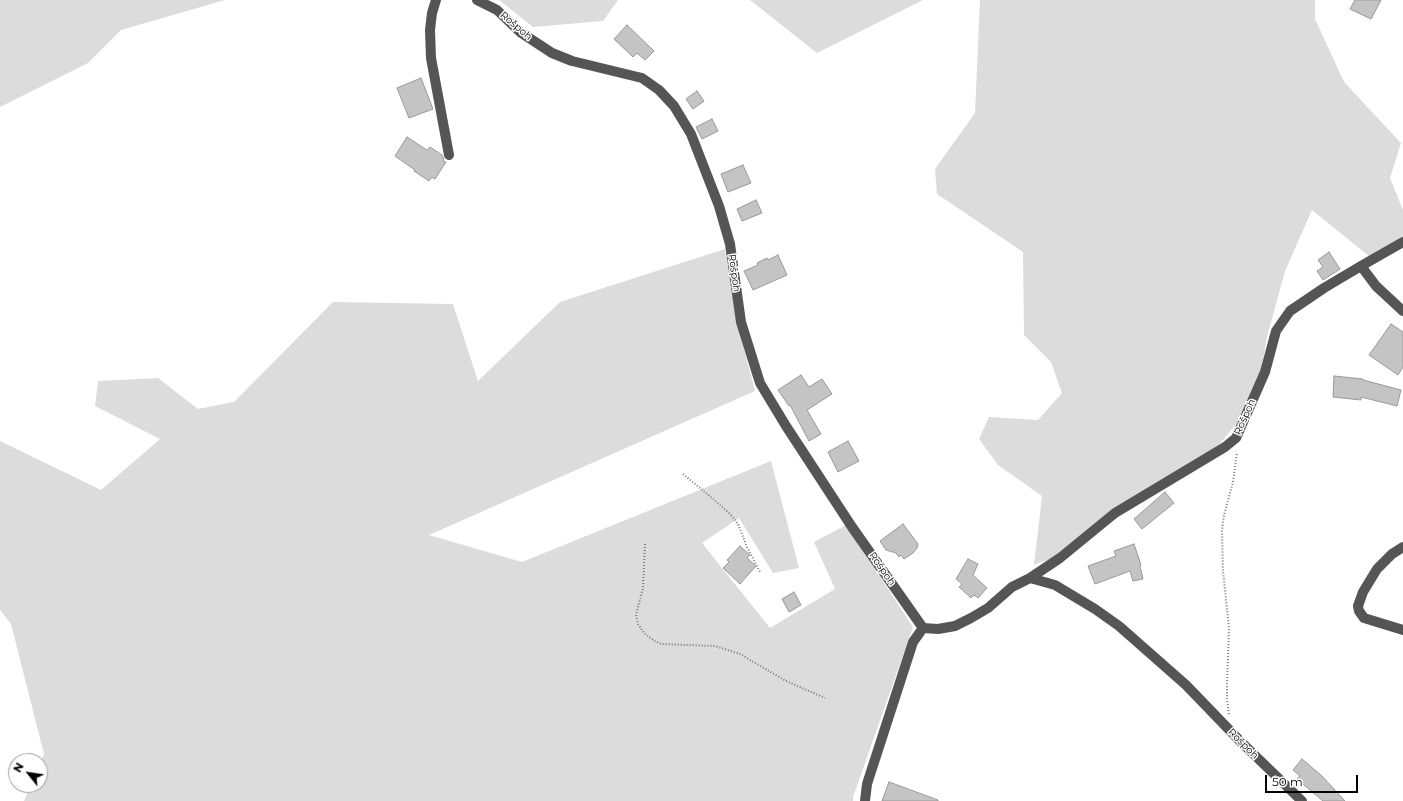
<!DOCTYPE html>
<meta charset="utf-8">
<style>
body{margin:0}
#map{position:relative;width:1403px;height:801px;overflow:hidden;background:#fff;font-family:Montserrat,sans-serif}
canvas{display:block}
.north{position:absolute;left:8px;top:753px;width:40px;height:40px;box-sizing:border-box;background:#fff;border:1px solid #999;border-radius:50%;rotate:300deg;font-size:11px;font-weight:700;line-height:16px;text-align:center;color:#000}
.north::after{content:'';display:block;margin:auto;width:14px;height:18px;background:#000;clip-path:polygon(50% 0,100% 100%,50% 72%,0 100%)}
.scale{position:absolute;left:1265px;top:775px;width:93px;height:18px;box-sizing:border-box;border:2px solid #000;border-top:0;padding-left:5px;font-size:12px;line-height:14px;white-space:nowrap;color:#000;-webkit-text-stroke:3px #fff;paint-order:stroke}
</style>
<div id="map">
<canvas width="1403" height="801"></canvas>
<div class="north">N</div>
<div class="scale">50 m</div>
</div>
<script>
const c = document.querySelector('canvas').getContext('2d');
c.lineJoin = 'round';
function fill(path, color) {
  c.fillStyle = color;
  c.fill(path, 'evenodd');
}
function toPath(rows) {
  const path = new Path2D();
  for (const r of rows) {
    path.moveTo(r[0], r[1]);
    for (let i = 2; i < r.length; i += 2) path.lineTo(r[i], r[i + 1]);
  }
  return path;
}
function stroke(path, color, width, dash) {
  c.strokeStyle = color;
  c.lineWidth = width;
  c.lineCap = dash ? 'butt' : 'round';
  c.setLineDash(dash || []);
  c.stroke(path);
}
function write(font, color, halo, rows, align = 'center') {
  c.font = font + ' Montserrat,sans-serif';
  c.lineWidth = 3;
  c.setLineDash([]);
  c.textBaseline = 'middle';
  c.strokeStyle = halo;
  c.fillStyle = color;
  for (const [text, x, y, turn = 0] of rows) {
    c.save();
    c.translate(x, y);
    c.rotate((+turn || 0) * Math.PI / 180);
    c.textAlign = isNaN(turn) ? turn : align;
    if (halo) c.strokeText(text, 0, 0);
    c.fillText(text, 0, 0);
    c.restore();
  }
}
fill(toPath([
 [0,0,225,0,121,30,88,63,0,107],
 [499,0,618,0,603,21,533,27],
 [750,0,923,0,817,53],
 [980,0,1315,0,1315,19,1344,82,1401,143,1390,178,1403,210,1403,239,1370,257,1312,210,1285,271,1267,337,1261,372,1241,418,1218,446,1055,557,1034,565,1042,496,998,465,979,439,989,417,1038,420,1062,393,1051,362,1024,335,1023,252,937,194,935,169,975,113],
 [725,249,737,322,755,391,429,535,522,562,771,461,799,568,773,573,739,518,702,543,770,628,835,589,814,542,846,525,913,627,853,797,853,801,24,801,31,785,40,785,40,764,44,754,11,624,0,610,0,441,101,490,160,439,95,406,98,381,158,378,198,409,234,402,333,302,453,304,478,381,560,302]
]), '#dcdcdc');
const building = toPath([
 [1355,0,1381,0,1371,19,1350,9,1355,0],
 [627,25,654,51,645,60,637,53,633,57,614,39,627,25],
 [421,78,433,109,409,118,397,88,421,78],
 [697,91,704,101,693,109,686,99,697,91],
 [712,119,718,131,702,139,696,127,712,119],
 [407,137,427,150,430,147,442,155,444,159,443,161,446,162,435,179,432,177,429,181,414,171,415,170,395,156,407,137],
 [743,165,751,183,728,192,721,174,743,165],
 [756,200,762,213,742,221,737,209,756,200],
 [1329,252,1340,269,1323,280,1317,271,1323,267,1318,260,1329,252],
 [778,255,787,275,753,290,744,271,758,265,757,263,767,258,768,260,778,255],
 [1391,324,1403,332,1403,367,1398,375,1369,355,1391,324],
 [801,375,809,387,822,379,832,394,807,410,821,434,809,441,790,405,789,406,778,390,801,375],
 [1334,376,1363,379,1363,380,1401,390,1397,406,1361,397,1361,400,1333,397,1334,376],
 [848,441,859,461,838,472,828,452,848,441],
 [1165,492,1174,503,1142,529,1134,519,1165,492],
 [903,524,918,544,917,548,913,553,904,559,901,555,899,557,896,553,886,550,880,541,903,524],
 [1134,544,1141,565,1140,566,1143,579,1133,581,1130,571,1095,584,1088,566,1116,556,1114,551,1134,544],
 [740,546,750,555,747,558,756,566,740,584,723,568,729,562,727,560,740,546],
 [968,559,978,564,973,575,987,588,978,598,974,595,971,598,959,587,962,584,956,579,968,559],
 [794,592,801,605,789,612,782,599,794,592],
 [1302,759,1322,776,1345,801,1323,801,1297,779,1300,776,1293,770,1302,759],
 [889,782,938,800,938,801,882,801,889,782]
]);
fill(building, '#c4c4c4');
stroke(building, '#999', 1);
stroke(toPath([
 [683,474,712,498,730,514,738,524,747,547,760,572],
 [645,544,643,588,636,615,638,624,644,633,653,640,661,644,715,646,740,654,786,681,825,698],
 [1229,714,1227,699,1227,685,1229,628,1223,571,1222,531,1224,515,1233,482,1237,452]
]), '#777', 2, [1, 2]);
stroke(toPath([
 [436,0,432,13,430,30,431,58,449,155],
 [477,0,497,10,520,32,552,53,572,61,642,78,659,90,674,106,691,134,719,206,730,244,741,322,760,383,786,426,852,527,923,628],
 [1361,266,1376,286,1403,311],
 [1403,547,1392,554,1377,569,1363,592,1358,606,1359,611,1364,618,1403,630],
 [1030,578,1055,585,1095,609,1119,626,1186,685,1240,741,1302,801],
 [923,628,938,629,955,626,971,618,988,608,1012,587,1030,578,1060,558,1115,513,1225,447,1236,438,1265,372,1276,331,1290,311,1324,288,1361,266,1403,242],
 [865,801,867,784,913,642,923,628]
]), '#555', 10);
write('10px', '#000', '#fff', [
 ["Rošpoh",516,26,40],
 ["Rošpoh",734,273,82],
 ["Rošpoh",1245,417,-66],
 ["Rošpoh",882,569,55],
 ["Rošpoh",1243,744,45]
]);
</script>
